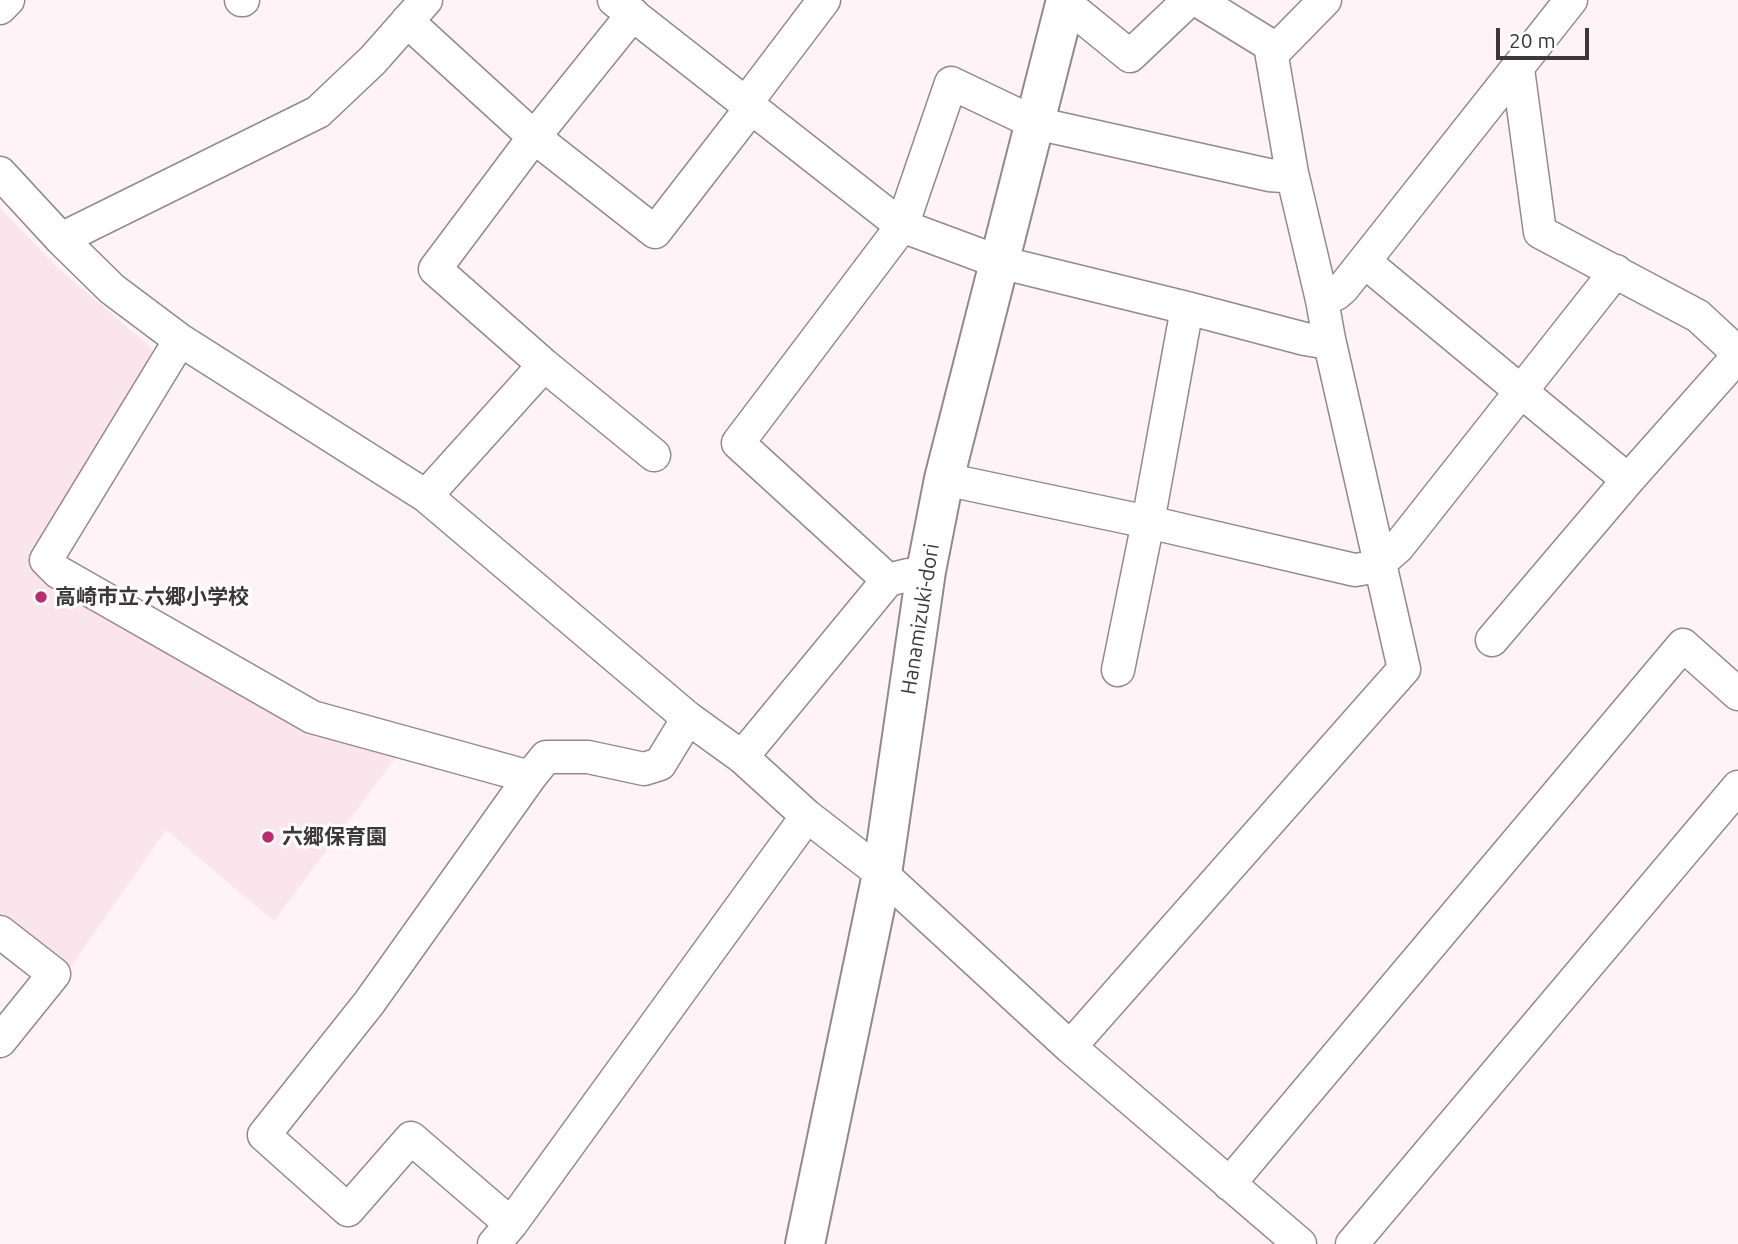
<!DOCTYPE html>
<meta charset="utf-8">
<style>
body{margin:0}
#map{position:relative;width:1738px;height:1244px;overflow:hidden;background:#fff3f7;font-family:Ubuntu,sans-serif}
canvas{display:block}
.scale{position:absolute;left:1496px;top:28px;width:93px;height:32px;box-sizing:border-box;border:4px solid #3c3839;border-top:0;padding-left:9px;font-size:21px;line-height:24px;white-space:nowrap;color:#3c3839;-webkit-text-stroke:5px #fff;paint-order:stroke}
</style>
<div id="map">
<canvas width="1738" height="1244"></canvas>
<div class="scale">20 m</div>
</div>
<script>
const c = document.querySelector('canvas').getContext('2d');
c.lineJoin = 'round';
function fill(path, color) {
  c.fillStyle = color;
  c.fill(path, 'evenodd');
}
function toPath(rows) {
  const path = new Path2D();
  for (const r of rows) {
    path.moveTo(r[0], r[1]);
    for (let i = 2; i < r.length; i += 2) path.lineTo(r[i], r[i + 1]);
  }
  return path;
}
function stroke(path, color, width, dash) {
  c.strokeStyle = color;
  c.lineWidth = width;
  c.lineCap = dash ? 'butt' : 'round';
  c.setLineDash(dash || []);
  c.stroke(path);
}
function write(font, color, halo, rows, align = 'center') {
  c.font = font + ' Ubuntu,"Noto Sans JP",sans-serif';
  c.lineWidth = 6;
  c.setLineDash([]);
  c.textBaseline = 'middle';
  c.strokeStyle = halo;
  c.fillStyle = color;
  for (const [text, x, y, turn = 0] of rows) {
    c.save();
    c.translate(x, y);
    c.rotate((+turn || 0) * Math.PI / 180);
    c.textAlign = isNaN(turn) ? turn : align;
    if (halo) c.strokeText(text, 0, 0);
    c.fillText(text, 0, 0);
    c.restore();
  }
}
fill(toPath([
 [0,208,58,268,149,346,156,356,33,566,399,753,274,921,166,830,70,968,0,912]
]), '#f9e5eb');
const street = toPath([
 [241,0,243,0],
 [614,0,902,226,999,262,1187,308,1305,339,1317,341,1329,339],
 [1065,3,1130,56,1189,0],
 [0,8,8,0],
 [407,21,534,137,655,232,751,108],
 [1272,54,1325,0],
 [1518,69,1540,232,1698,316,1738,353],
 [746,103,824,0],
 [0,173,61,239,112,289,180,340,426,496,688,718,742,757,807,816,882,874,1070,1047,1300,1244],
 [61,239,318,112,373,60,426,0],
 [1365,262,1628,480],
 [1322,300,1336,294,1343,288,1571,0],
 [180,340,46,560,58,572,312,717,530,777,546,757,588,757,644,769,660,764,688,718],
 [544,365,654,455],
 [944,479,1148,522,1355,570,1367,568,1381,562,1398,547,1616,271],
 [426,496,544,365,435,269,534,137,633,14],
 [888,580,738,443,902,226,951,83,1035,123,1269,175,1283,176,1292,173],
 [1492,640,1628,480,1738,356],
 [1118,670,1148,522,1187,308],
 [742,757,888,580,908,575],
 [0,932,54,974,0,1041],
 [1070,1047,1404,669,1329,339,1322,300,1292,173,1270,45,1197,0],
 [1229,1184,1683,645,1738,694],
 [511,1224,411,1138,348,1210,264,1135,369,1003,530,777],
 [494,1244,511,1224,807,816],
 [1352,1244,1738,787]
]);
const secondary = toPath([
 [805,1244,882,874,926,571,944,479,1066,0]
]);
stroke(street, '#93888c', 35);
stroke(secondary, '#93888c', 42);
stroke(street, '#fff', 32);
stroke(secondary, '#fff', 38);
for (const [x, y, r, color] of [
 [41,597,7,"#b62e6e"],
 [268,837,7,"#b62e6e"]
]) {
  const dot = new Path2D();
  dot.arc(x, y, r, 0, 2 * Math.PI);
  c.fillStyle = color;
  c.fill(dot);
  stroke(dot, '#fff', 2.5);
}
write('bold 21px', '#3c3839', '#fff', [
 ["高崎市立 六郷小学校",55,597],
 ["六郷保育園",282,837]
], 'left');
write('21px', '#3c3839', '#fff', [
 ["Hanamizuki-dori",920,619,-81]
]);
</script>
